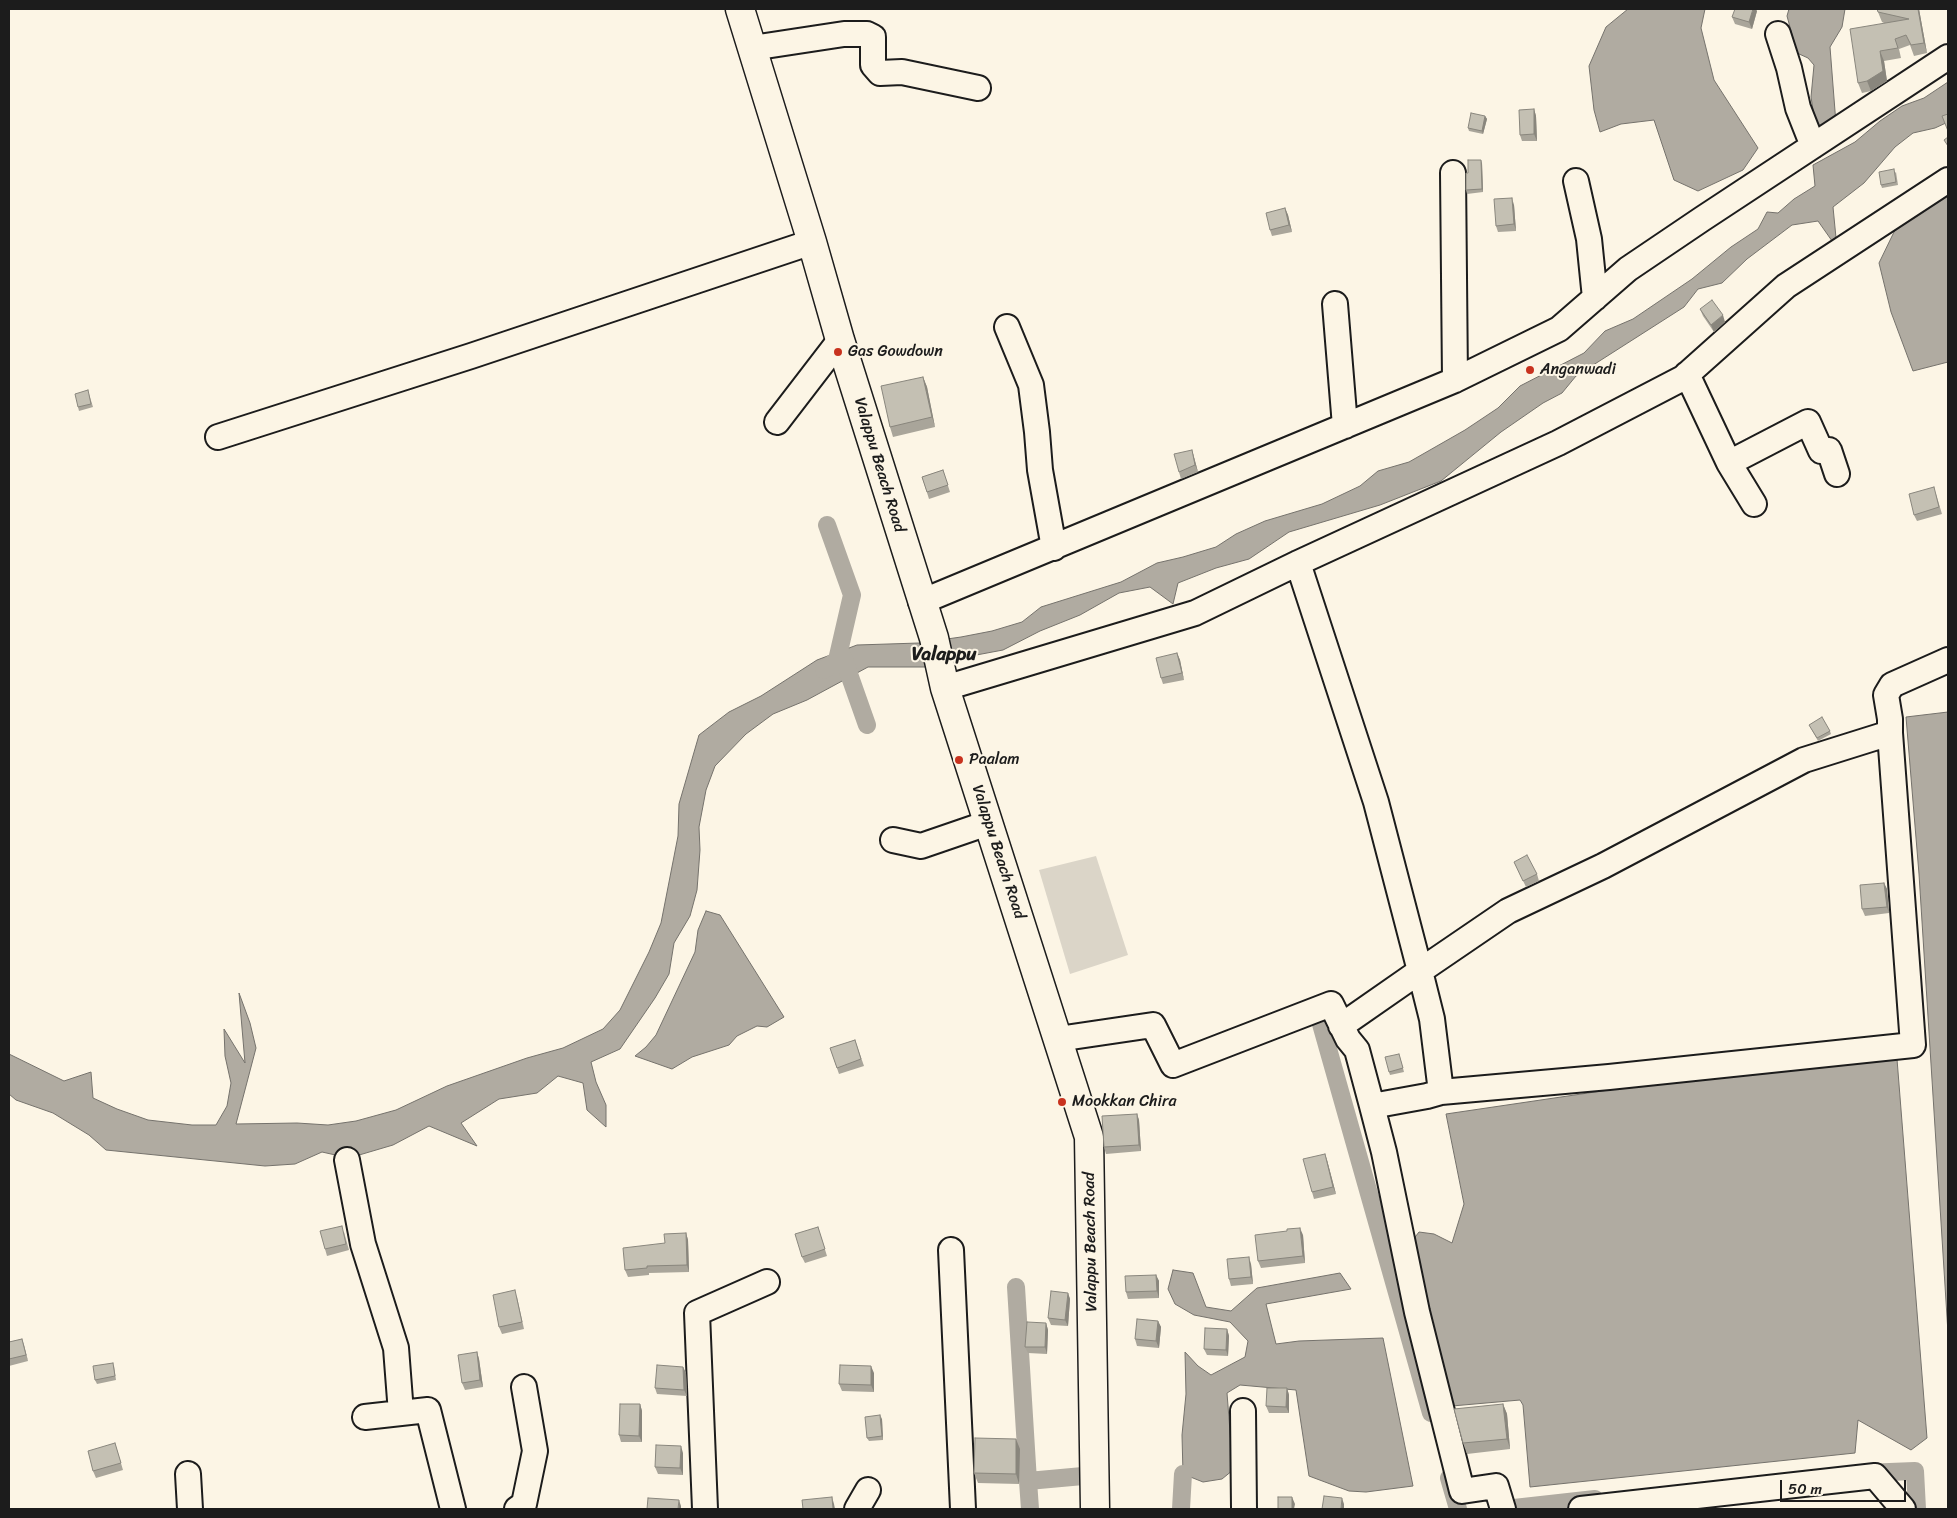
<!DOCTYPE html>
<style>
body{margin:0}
#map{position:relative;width:1957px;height:1518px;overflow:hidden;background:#fcf5e5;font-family:Sriracha,sans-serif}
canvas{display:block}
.frame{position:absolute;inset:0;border:10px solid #1c1c1c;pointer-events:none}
.scale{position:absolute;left:1780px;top:1480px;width:126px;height:22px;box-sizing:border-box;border:2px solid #1c1c1c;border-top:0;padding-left:6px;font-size:15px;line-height:18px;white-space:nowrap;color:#1c1c1c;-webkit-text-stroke:4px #fcf5e5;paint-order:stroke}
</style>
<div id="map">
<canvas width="1957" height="1518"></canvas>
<div class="frame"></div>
<div class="scale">50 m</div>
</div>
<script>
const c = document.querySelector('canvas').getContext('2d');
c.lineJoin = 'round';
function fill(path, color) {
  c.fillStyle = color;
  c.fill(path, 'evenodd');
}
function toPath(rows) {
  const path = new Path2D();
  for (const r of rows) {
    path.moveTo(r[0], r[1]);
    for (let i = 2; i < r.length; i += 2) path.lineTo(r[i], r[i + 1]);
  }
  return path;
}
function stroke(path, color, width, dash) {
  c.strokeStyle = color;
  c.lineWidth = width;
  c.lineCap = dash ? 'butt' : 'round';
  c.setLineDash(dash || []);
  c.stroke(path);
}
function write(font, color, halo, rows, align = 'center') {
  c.font = font + ' Sriracha,sans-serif';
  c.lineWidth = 4;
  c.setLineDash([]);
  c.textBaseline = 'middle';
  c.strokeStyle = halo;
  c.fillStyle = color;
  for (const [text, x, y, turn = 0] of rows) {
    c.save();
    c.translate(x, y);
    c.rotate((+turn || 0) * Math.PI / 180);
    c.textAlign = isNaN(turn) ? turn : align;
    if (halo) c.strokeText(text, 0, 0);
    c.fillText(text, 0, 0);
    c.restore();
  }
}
fill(toPath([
 [1096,856,1128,955,1070,974,1039,870]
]), '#dbd5c8');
const water = toPath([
 [1628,9,1705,9,1701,28,1714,80,1758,148,1743,170,1698,191,1674,180,1654,120,1621,124,1600,132,1594,110,1589,66,1606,27,1628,9],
 [1789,9,1845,9,1842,27,1830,47,1836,124,1816,129,1811,97,1814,65,1808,58,1797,53,1787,16,1789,9],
 [1948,82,1948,122,1935,128,1913,133,1895,147,1864,183,1833,207,1837,248,1818,221,1792,225,1747,259,1722,283,1698,289,1684,307,1576,376,1562,393,1543,403,1501,432,1441,481,1380,505,1289,532,1249,559,1216,568,1178,583,1173,604,1150,587,1119,593,1080,615,1040,631,1003,650,955,659,929,667,868,667,807,700,773,714,746,734,715,766,706,790,699,827,700,850,697,890,690,916,674,943,669,974,655,998,620,1049,591,1062,596,1082,606,1105,606,1127,587,1110,583,1083,558,1076,537,1093,499,1099,461,1123,477,1146,429,1126,393,1145,349,1158,322,1152,295,1164,265,1166,106,1150,89,1135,53,1113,16,1100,9,1094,9,1054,64,1081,91,1072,93,1098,117,1109,148,1120,192,1125,216,1125,227,1106,231,1083,225,1056,224,1029,245,1063,239,993,250,1023,256,1048,236,1124,297,1123,328,1125,356,1121,396,1110,447,1086,527,1058,563,1048,603,1029,620,1010,649,952,661,923,678,836,679,804,699,735,729,712,761,696,817,660,857,645,919,643,961,637,992,631,1022,622,1041,607,1121,582,1157,563,1183,557,1216,547,1236,534,1265,521,1322,504,1360,486,1378,471,1409,462,1465,430,1498,408,1520,386,1584,353,1605,331,1633,319,1692,279,1731,247,1758,229,1767,212,1778,213,1794,199,1815,186,1813,165,1855,142,1880,121,1902,106,1924,98,1948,82],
 [1948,185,1948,362,1913,371,1891,312,1879,263,1894,232,1912,214,1948,185],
 [1948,712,1948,1333,1919,874,1906,717,1948,712],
 [706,911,720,915,784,1017,767,1027,757,1026,737,1036,729,1045,692,1057,672,1069,635,1056,646,1047,656,1035,695,952,698,930,706,911],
 [1897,1059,1927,1438,1911,1450,1858,1420,1855,1453,1530,1487,1523,1405,1520,1400,1452,1406,1412,1241,1419,1232,1434,1234,1452,1243,1464,1204,1446,1114,1764,1067,1897,1059],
 [1173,1270,1193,1273,1206,1307,1231,1311,1257,1288,1340,1273,1351,1289,1266,1304,1276,1344,1299,1341,1383,1338,1413,1486,1366,1492,1349,1491,1309,1476,1296,1390,1240,1385,1227,1393,1233,1470,1222,1479,1203,1482,1183,1474,1182,1435,1186,1394,1185,1352,1198,1366,1211,1375,1245,1357,1248,1341,1230,1322,1194,1315,1175,1304,1168,1289,1173,1270]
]);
fill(water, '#b0aba1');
stroke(water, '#75726c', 1);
stroke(toPath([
 [843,657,867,725],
 [824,670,837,660,852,595,827,525],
 [1321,1024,1431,1413],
 [1016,1287,1028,1481,1083,1476],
 [1864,1473,1915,1471,1917,1509],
 [1449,1478,1458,1509],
 [1028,1481,1030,1509],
 [1181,1509,1183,1474],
 [1505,1509,1595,1499]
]), '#b0aba1', 18);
const minor = toPath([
 [1778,34,1789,68,1798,108,1813,146],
 [752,48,844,34,867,34,873,37,873,65,880,73,902,72,978,88],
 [1453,173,1455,380],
 [1576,181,1589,239,1595,298],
 [1335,304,1345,426],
 [1007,327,1031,385,1037,432,1040,470,1054,548],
 [1687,374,1729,463,1808,422,1821,451,1829,450,1837,474],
 [777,422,840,340],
 [218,437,471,356,812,242],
 [1729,463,1754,504],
 [1298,563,1376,802,1420,971,1432,1019,1441,1092,1609,1077,1913,1045,1890,733,1804,760,1603,866,1508,911,1420,971,1341,1026],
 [921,602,1455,380,1559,329,1628,269,1702,219,1948,57],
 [945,688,1195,613,1298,563,1558,443,1683,378,1786,286,1948,180],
 [1890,733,1890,719,1886,695,1892,685,1948,660],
 [893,840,921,846,988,823],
 [1058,1039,1153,1025,1173,1065,1331,1004,1348,1039,1357,1050,1372,1106,1384,1152,1417,1312,1462,1491,1496,1486,1503,1509],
 [1372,1106,1427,1096,1441,1092],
 [347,1160,363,1244,396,1348,401,1413],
 [951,1250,963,1509],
 [1243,1411,1244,1509],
 [365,1417,428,1410,453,1509],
 [188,1474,190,1509],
 [517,1509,524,1504,535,1451,524,1387],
 [705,1509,697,1313,767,1282],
 [857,1509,868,1490],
 [1581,1509,1875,1476,1903,1509]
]);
const major = toPath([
 [740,9,812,242,840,340,934,638,945,688,1089,1137,1095,1509]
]);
stroke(minor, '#1c1c1c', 28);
stroke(major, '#1c1c1c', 31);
stroke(minor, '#fcf5e5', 24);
stroke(major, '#fcf5e5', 28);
fill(toPath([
 [1919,9,1927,53,1914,56,1910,45,1899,49,1901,58,1884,61,1887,81,1871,91,1862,93,1858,83,1884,23,1882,22,1878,12],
 [1757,11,1752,29,1735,24,1732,17],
 [1534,109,1536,116,1537,141,1522,141,1520,135],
 [1485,116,1487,119,1483,134,1469,131,1468,128],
 [1482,163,1483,192,1467,194,1466,190,1468,173],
 [1896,172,1898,185,1882,188,1881,185],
 [1514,205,1516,231,1498,232,1496,226],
 [1285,208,1288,215,1292,232,1272,236,1270,230],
 [1700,309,1725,322,1714,332,1703,316],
 [923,377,927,387,935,427,893,437,890,427],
 [89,394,93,407,79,411,78,407],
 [1192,450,1198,472,1181,479,1179,472],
 [943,470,950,492,929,499,922,477],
 [1936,494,1942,514,1917,521,1914,515],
 [1177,653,1180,660,1184,680,1163,684,1161,678],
 [1809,725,1830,731,1831,734,1818,741],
 [1514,862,1537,874,1539,881,1526,887],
 [1884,883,1887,889,1889,913,1865,916,1862,909],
 [855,1040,864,1066,839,1074,830,1048],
 [1400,1057,1404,1072,1390,1075,1389,1072],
 [1137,1114,1139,1120,1141,1151,1106,1154,1104,1147],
 [1325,1154,1327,1160,1336,1194,1314,1199,1312,1192],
 [818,1227,827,1256,805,1263,802,1257],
 [344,1232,349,1250,327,1256,325,1249],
 [686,1233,688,1240,689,1272,649,1273,649,1275,628,1277,625,1270,665,1243],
 [1303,1235,1305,1263,1261,1268,1258,1261],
 [1251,1264,1253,1284,1231,1286,1229,1279],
 [1156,1275,1159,1281,1159,1298,1128,1299,1126,1292],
 [1068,1293,1070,1299,1068,1326,1051,1325,1048,1318],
 [517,1297,524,1329,502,1334,499,1327],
 [1158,1321,1161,1327,1159,1348,1137,1346,1135,1339],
 [1046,1323,1048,1330,1047,1354,1028,1353,1025,1347],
 [1227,1329,1229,1336,1228,1356,1207,1355,1204,1349],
 [22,1339,28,1361,9,1366,9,1342],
 [477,1352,479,1359,483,1387,465,1390,462,1383],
 [114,1366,116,1380,97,1384,95,1380],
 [683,1367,686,1373,687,1396,657,1394,655,1388],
 [874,1373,874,1392,842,1391,839,1384],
 [1287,1388,1289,1395,1289,1413,1269,1413,1266,1406],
 [640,1404,642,1411,642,1442,621,1442,619,1435],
 [1503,1404,1507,1414,1510,1449,1467,1454,1463,1443],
 [882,1419,883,1440,869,1441,867,1438],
 [115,1443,123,1470,96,1478,93,1471],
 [1020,1449,1019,1484,978,1483,974,1473],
 [683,1453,683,1475,658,1474,655,1467]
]), '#a9a59a');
fill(toPath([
 [1753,9,1756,9,1757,11,1752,29,1749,22],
 [1918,9,1919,9,1927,53,1924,43],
 [1880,51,1884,61,1887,81,1871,91,1867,81],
 [1534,109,1536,116,1537,141,1534,134],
 [1485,116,1487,119,1483,134,1482,131],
 [1481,160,1482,163,1483,192,1482,189],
 [1512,198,1514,205,1516,231,1514,224],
 [1285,208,1288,215,1292,232,1289,225],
 [1723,315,1725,322,1714,332,1711,325],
 [923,377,927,387,935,427,932,417],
 [1192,450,1194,457,1198,472,1195,465],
 [1177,653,1180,660,1184,680,1182,673],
 [1884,883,1887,889,1889,913,1887,907],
 [1137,1114,1139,1120,1141,1151,1139,1145],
 [1325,1154,1327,1160,1336,1194,1333,1187],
 [1300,1228,1303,1235,1305,1263,1303,1256],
 [686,1233,688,1240,689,1272,687,1265],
 [1249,1257,1251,1264,1253,1284,1251,1277],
 [1156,1275,1159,1281,1159,1298,1157,1291],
 [1068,1293,1070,1299,1068,1326,1065,1320],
 [1158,1321,1161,1327,1159,1348,1156,1341],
 [1046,1323,1048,1330,1047,1354,1045,1347],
 [1227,1329,1229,1336,1228,1356,1226,1350],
 [22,1339,24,1345,28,1361,26,1355],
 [477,1352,479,1359,483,1387,480,1380],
 [871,1366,874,1373,874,1392,871,1385],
 [683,1367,686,1373,687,1396,684,1390],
 [1287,1388,1289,1395,1289,1413,1286,1407],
 [640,1404,642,1411,642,1442,639,1436],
 [1503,1404,1507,1414,1510,1449,1507,1439],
 [880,1415,882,1419,883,1440,882,1436],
 [1016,1439,1020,1449,1019,1484,1016,1474],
 [681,1446,683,1453,683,1475,680,1468],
 [832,1497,834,1504,835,1509,833,1509],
 [1292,1497,1295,1504,1294,1509,1292,1509],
 [1342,1498,1344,1504,1344,1509,1341,1509],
 [679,1500,681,1506,681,1509,678,1509]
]), '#89867d');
const building = toPath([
 [1735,9,1753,9,1749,22,1732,17,1735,9],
 [1877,9,1918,9,1924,43,1911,45,1906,35,1895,39,1898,48,1880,51,1883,71,1867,81,1858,83,1850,29,1909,19,1878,12,1877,9],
 [1534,109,1534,134,1520,135,1519,110,1534,109],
 [1471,113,1485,116,1482,131,1468,128,1471,113],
 [1948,114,1948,131,1942,116,1948,114],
 [1948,137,1948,146,1944,140,1948,137],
 [1468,160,1481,160,1482,189,1466,190,1466,173,1468,173,1468,160],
 [1894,169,1896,182,1881,185,1879,172,1894,169],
 [1512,198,1514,224,1496,226,1494,199,1512,198],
 [1285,208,1289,225,1270,230,1266,213,1285,208],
 [1712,300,1723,315,1711,325,1700,309,1712,300],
 [923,377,932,417,890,427,881,386,923,377],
 [88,390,91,404,78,407,75,394,88,390],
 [1192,450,1195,465,1179,472,1174,454,1192,450],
 [943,470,948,485,927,492,922,477,943,470],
 [1934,487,1939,507,1914,515,1909,494,1934,487],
 [1177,653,1182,673,1161,678,1156,658,1177,653],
 [1822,717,1830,731,1817,738,1809,725,1822,717],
 [1527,855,1537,874,1523,881,1514,862,1527,855],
 [1884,883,1887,907,1862,909,1860,885,1884,883],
 [855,1040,861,1059,837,1068,830,1048,855,1040],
 [1399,1054,1403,1068,1389,1072,1385,1057,1399,1054],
 [1137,1114,1139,1145,1104,1147,1102,1116,1137,1114],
 [1325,1154,1333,1187,1312,1192,1303,1159,1325,1154],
 [342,1226,346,1244,325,1249,320,1231,342,1226],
 [818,1227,825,1249,802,1257,795,1234,818,1227],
 [1300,1228,1303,1256,1258,1261,1255,1235,1287,1231,1287,1229,1300,1228],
 [686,1233,687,1265,647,1266,647,1268,625,1270,623,1248,665,1243,664,1234,686,1233],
 [1249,1257,1251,1277,1229,1279,1227,1259,1249,1257],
 [1156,1275,1157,1291,1126,1292,1125,1276,1156,1275],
 [515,1290,522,1322,499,1327,493,1295,515,1290],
 [1051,1291,1068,1293,1065,1320,1048,1318,1051,1291],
 [1137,1319,1158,1321,1156,1341,1135,1339,1137,1319],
 [1027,1322,1046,1323,1045,1347,1025,1347,1027,1322],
 [1205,1328,1227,1329,1226,1350,1204,1349,1205,1328],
 [22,1339,26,1355,9,1359,9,1342,22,1339],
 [477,1352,480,1380,462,1383,458,1355,477,1352],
 [113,1363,115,1376,95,1380,93,1366,113,1363],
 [657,1365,683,1367,684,1390,655,1388,657,1365],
 [840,1365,871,1366,871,1385,839,1384,840,1365],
 [1267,1388,1287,1388,1286,1407,1266,1406,1267,1388],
 [620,1404,640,1404,639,1436,619,1435,620,1404],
 [1503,1404,1507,1439,1463,1443,1454,1409,1503,1404],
 [880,1415,882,1436,867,1438,865,1417,880,1415],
 [975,1438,1016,1439,1016,1474,974,1473,975,1438],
 [115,1443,121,1463,93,1471,88,1451,115,1443],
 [656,1445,681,1446,680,1468,655,1467,656,1445],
 [1324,1496,1342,1498,1341,1509,1322,1509,1324,1496],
 [832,1497,833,1509,803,1509,802,1500,832,1497],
 [1278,1497,1292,1497,1292,1509,1278,1509,1278,1497],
 [648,1498,679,1500,678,1509,647,1509,648,1498]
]);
fill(building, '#c4c0b3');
stroke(building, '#89867d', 1);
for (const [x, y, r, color] of [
 [838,352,5,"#c8321e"],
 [1530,370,5,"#c8321e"],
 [959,760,5,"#c8321e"],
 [1062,1102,5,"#c8321e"]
]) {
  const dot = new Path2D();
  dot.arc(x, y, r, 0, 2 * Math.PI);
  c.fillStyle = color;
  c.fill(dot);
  stroke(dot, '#fcf5e5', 2);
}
write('16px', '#1c1c1c', '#fcf5e5', [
 ["Gas Gowdown",848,352],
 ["Anganwadi",1540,370],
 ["Paalam",969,760],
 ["Mookkan Chira",1072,1102]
], 'left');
write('16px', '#1c1c1c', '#fcf5e5', [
 ["Valappu Beach Road",879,465,73],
 ["Valappu Beach Road",998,852,72],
 ["Valappu Beach Road",1091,1242,-91]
]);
write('bold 19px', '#1c1c1c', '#fcf5e5', [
 ["Valappu",944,655]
]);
</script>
